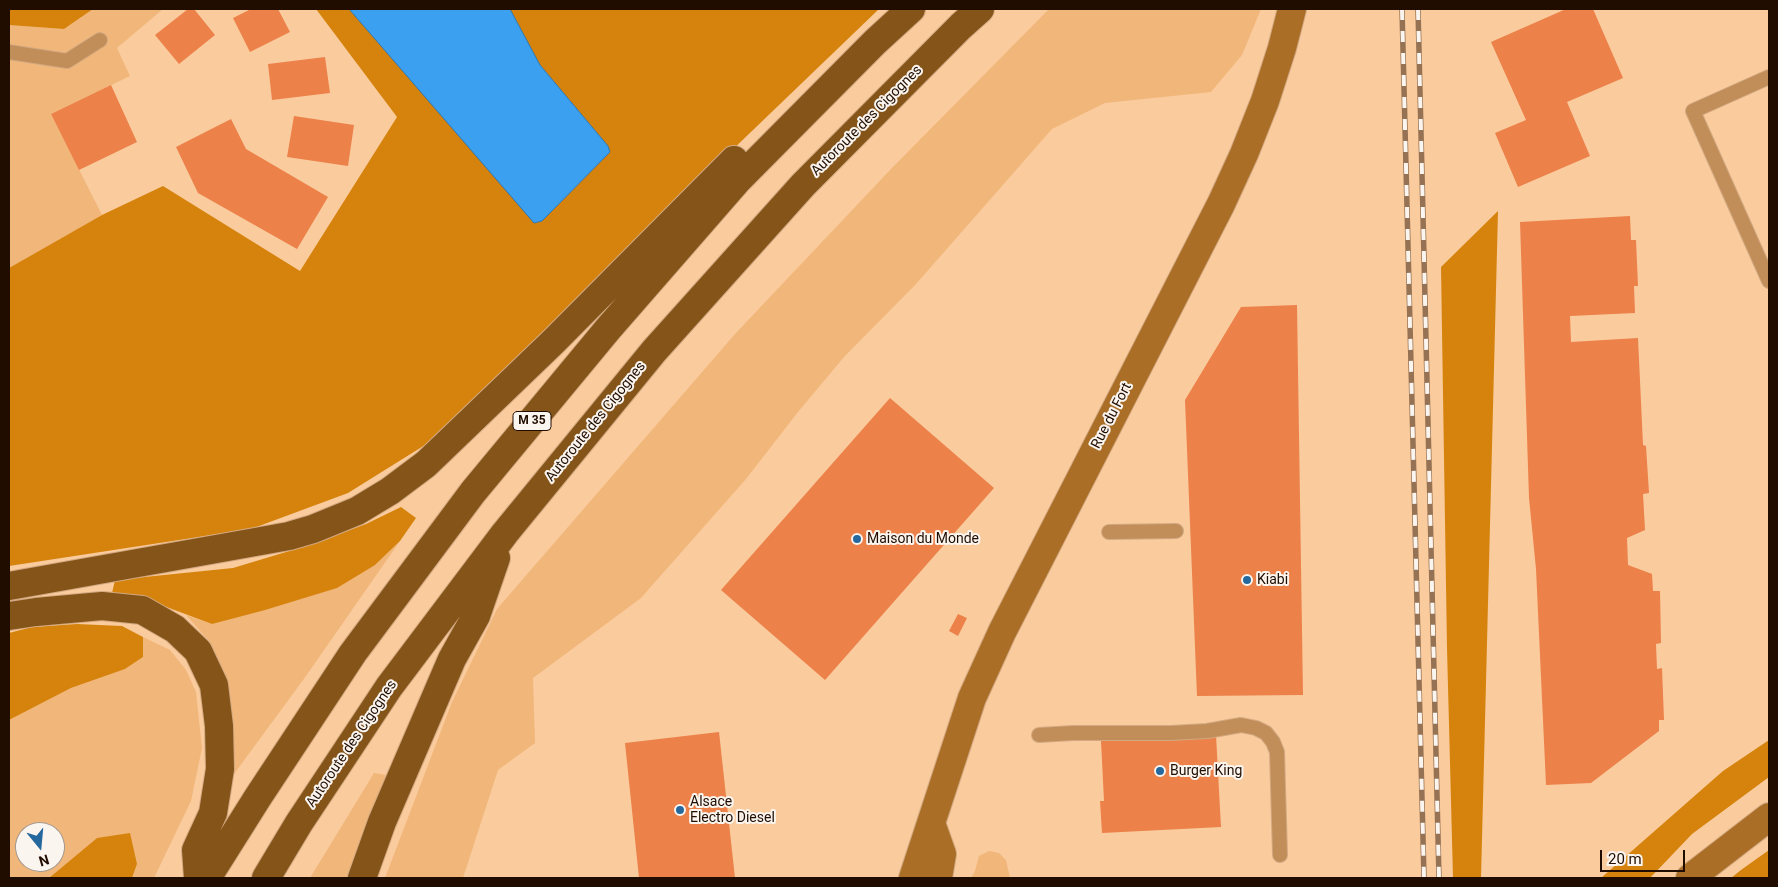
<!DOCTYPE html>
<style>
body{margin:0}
#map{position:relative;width:1778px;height:887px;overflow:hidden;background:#facb9d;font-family:Roboto,sans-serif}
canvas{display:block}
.frame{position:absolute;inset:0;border:10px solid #210d00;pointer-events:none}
.north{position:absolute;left:15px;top:822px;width:50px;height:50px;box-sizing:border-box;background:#fbf5ef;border:1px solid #a4988f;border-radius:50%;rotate:163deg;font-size:14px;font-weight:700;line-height:20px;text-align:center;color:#210d00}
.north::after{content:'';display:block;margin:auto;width:18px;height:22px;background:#24689d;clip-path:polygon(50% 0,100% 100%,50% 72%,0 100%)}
.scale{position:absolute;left:1600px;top:850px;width:85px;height:22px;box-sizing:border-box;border:2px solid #210d00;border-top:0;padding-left:6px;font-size:15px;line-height:18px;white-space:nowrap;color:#210d00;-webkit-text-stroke:4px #fbf5ef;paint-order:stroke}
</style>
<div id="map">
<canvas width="1778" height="887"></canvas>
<div class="frame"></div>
<div class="north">N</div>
<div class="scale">20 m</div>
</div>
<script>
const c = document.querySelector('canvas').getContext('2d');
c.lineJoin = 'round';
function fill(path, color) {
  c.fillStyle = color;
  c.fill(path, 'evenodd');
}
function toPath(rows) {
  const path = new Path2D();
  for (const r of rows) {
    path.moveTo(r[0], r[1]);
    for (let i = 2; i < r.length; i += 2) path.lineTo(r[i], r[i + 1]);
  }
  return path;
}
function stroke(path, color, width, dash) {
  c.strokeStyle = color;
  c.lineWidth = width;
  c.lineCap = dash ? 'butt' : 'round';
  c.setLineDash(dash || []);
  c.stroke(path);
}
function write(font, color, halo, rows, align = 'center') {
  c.font = font + ' Roboto,sans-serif';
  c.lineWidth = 4;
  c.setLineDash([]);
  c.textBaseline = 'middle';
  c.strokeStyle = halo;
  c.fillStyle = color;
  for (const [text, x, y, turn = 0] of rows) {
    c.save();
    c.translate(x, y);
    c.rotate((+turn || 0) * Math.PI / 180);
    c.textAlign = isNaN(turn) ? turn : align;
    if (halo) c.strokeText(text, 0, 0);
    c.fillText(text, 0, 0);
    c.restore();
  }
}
fill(toPath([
 [93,9,163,9,117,48,130,76,51,114,102,215,9,268,9,25,64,29],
 [1049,9,1261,9,1242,55,1211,92,1105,103,1052,129,916,284,844,357,798,412,746,479,641,598,533,678,535,743,498,770,463,878,385,878,452,702,497,609,735,334,891,169],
 [400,541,306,676,234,774,228,699,221,672,209,641,186,615,212,624,375,565],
 [143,637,170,650,186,670,196,692,202,748,191,801,154,878,132,878,137,864,97,838,49,878,9,878,9,720,71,688,125,669,143,657],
 [25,832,55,832,55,862,25,862],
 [374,773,386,775,347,878,310,878],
 [989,851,999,853,1006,860,1010,878,971,878,975,871,979,856]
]), '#f1b67a');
fill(toPath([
 [9,9,93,9,64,29,9,25],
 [316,9,349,9,535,223,542,221,610,152,608,146,540,65,510,9,879,9,425,445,348,493,251,529,9,566,9,268,102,215,163,186,300,271,397,117],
 [1498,211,1481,878,1453,878,1447,648,1441,267],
 [401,507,416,518,400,541,375,565,337,588,265,610,212,624,145,599,112,593,115,580,233,568,306,546,366,524],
 [77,624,122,626,143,637,143,657,125,669,71,688,9,720,9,633,32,627],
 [1769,740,1769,777,1692,834,1650,878,1601,878,1723,771],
 [130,833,137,864,132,878,49,878,97,838],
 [1769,850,1769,878,1731,878,1741,870]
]), '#d5830d');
const water = toPath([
 [349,9,510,9,540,65,608,146,610,152,542,221,534,223,349,9]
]);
fill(water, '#3ba0ef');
stroke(water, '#3374a7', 1);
fill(toPath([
 [188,9,194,9,215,35,179,64,155,35],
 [251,9,278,9,290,32,250,52,233,18],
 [1566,9,1593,9,1623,78,1567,102,1590,156,1518,187,1495,133,1526,120,1491,42],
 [325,57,330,93,272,100,268,64],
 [111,85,137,142,79,170,51,114],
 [294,116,354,125,348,166,287,157],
 [231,119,246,149,328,197,297,249,198,193,176,147],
 [1630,216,1631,240,1636,240,1638,286,1634,286,1635,313,1570,316,1571,342,1638,338,1643,445,1646,446,1649,493,1643,494,1645,530,1627,538,1628,565,1652,574,1653,591,1660,591,1661,643,1656,644,1657,669,1662,668,1664,720,1659,720,1659,731,1591,783,1546,785,1536,569,1529,498,1520,222],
 [1297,305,1303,695,1197,696,1185,400,1241,307],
 [890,398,994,488,825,680,721,590],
 [958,614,967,618,958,636,949,631],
 [719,732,735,878,639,878,625,743],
 [1216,735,1221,827,1102,833,1100,801,1104,801,1101,741]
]), '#ec814a');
const service = toPath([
 [9,52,67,61,100,40],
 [1769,77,1693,111,1769,281],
 [1109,532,1176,531],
 [1039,735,1073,733,1171,733,1207,731,1241,725,1256,728,1266,733,1273,742,1277,752,1280,855]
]);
const secondary = toPath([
 [931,823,942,854,938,878],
 [913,878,972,698,1002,632,1221,204,1244,154,1265,101,1282,48,1292,9],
 [1690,878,1769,817]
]);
const trunk = toPath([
 [9,586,289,536,313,529,357,511,390,491,426,464,553,342,734,160],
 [9,616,36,612,102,606,142,610,175,629,198,651,214,685,219,726,220,769,213,813,196,850,198,878],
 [207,878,258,797,353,653,473,492,608,329,737,181,875,42,911,9],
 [266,878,299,823,389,687,505,533,654,351,803,185,961,26,980,9],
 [362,878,382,822,452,659,476,616,496,558]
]);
stroke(service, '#d3a981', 16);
stroke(secondary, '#d3a981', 30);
stroke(trunk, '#d3a981', 30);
stroke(service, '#c18e59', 14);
stroke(secondary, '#aa6e27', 28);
stroke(trunk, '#845419', 28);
const rail = toPath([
 [1402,9,1424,878],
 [1418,9,1439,878]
]);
stroke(rail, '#957254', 5.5);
stroke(rail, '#fbf5ef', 4, [11]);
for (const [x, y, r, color] of [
 [857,539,5,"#24689d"],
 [1247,580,5,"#24689d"],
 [1160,771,5,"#24689d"],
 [680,810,5,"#24689d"]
]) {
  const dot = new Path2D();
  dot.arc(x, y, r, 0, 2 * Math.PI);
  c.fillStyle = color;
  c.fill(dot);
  stroke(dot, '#fbf5ef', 2);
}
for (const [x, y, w] of [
 [532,421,38]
]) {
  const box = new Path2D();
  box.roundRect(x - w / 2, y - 9.5, w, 19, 4);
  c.fillStyle = '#fbf5ef';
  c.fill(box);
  stroke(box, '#210d00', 1);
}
write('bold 12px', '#210d00', null, [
 ["M 35",532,421]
]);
write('14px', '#210d00', '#fbf5ef', [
 ["Autoroute des Cigognes",867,121,-45],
 ["Rue du Fort",1112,416,-63],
 ["Autoroute des Cigognes",596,422,-51],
 ["Autoroute des Cigognes",352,744,-56]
]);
write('14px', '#210d00', '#fbf5ef', [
 ["Maison du Monde",867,539],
 ["Kiabi",1257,580],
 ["Burger King",1170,771],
 ["Alsace",690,802],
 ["Electro Diesel",690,818]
], 'left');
</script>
